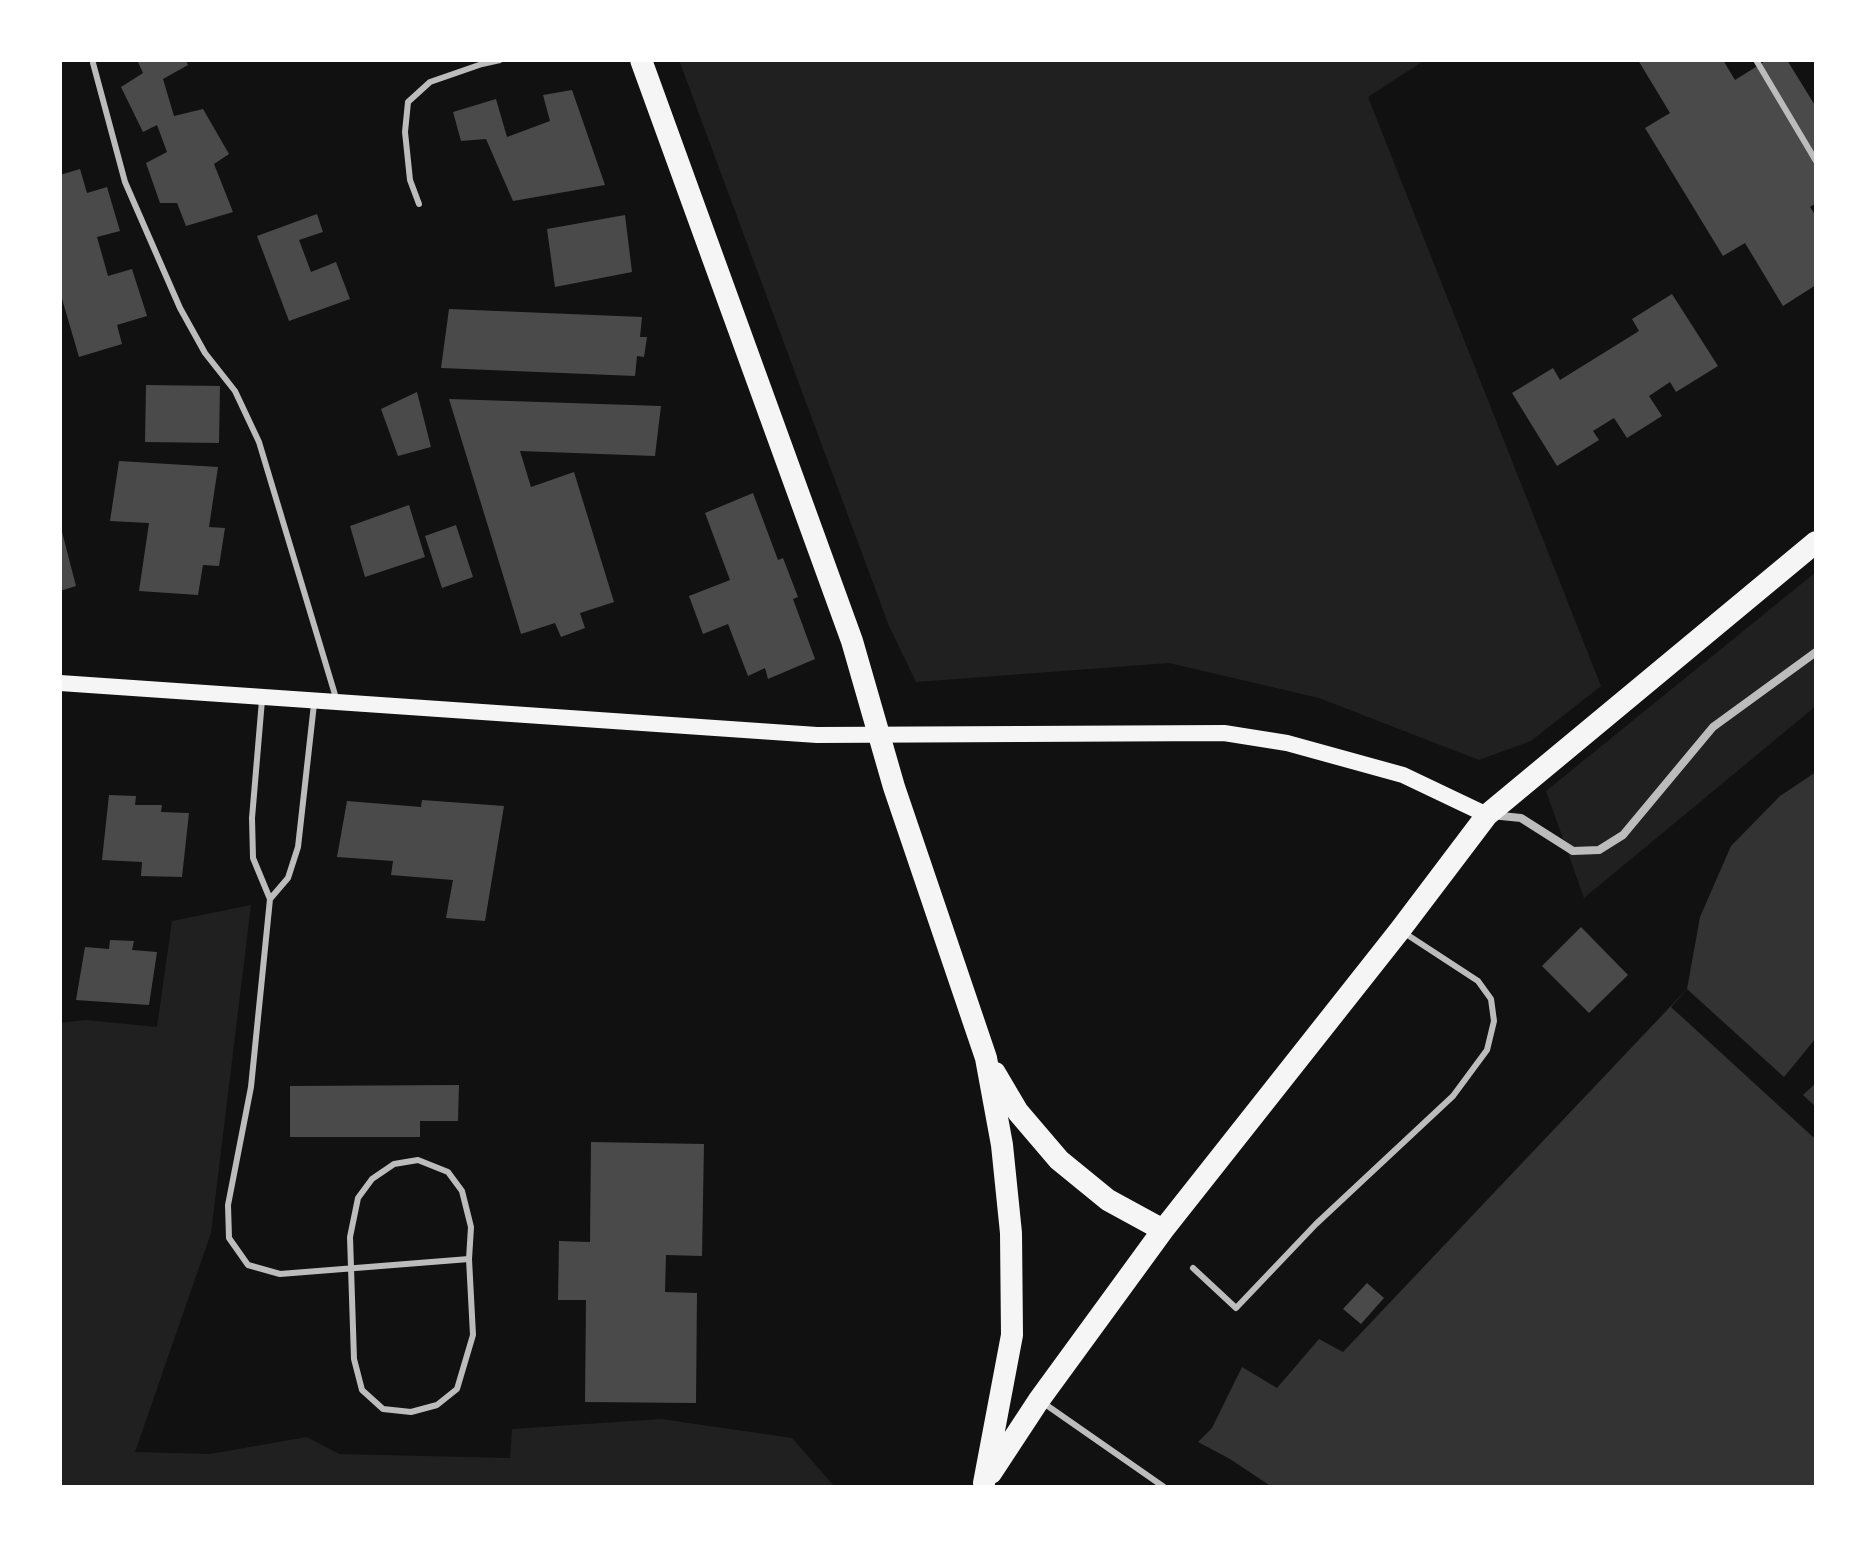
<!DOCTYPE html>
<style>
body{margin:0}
#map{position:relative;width:1876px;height:1547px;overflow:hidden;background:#111;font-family:Montserrat,sans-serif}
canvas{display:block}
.frame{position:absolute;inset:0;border:62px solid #fff;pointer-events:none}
</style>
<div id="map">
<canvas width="1876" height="1547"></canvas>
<div class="frame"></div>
</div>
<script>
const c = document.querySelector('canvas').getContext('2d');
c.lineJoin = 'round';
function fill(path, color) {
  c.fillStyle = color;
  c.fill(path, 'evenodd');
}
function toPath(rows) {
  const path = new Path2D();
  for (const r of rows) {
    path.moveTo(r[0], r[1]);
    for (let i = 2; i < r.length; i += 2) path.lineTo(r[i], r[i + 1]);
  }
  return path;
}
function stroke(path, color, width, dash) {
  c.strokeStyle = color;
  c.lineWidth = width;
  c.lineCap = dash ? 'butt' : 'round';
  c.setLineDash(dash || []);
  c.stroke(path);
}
fill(toPath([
 [679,60,1425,60,1368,97,1601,686,1531,741,1479,760,1319,698,1169,663,916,682,889,626],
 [1816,572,1816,706,1584,898,1546,791],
 [251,905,211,1233,135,1452,210,1454,307,1437,339,1454,510,1458,512,1429,661,1419,792,1438,835,1487,60,1487,60,1023,86,1020,157,1027,172,921]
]), '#202020');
fill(toPath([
 [1816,772,1816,1487,1272,1487,1230,1459,1198,1442,1212,1428,1242,1367,1277,1388,1319,1339,1343,1352,1687,989,1700,917,1731,846,1780,796]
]), '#333');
fill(toPath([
 [1687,989,1784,1077,1816,1038,1816,1083,1803,1095,1816,1107,1816,1134,1813,1137,1671,1007]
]), '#111');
fill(toPath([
 [137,60,186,60,188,65,163,79,174,116,203,109,229,154,214,164,233,212,186,226,177,203,160,203,146,163,167,152,157,125,143,132,121,87,143,73],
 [1638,60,1723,60,1735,80,1767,60,1787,60,1816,107,1816,203,1810,207,1816,216,1816,285,1783,306,1745,243,1723,256,1645,128,1670,113],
 [572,90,605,185,513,201,486,139,461,141,453,112,496,99,507,137,550,121,543,95],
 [80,169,87,193,107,187,120,231,97,237,108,276,132,269,147,316,117,325,122,344,79,357,60,292,60,175],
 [317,214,323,232,299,240,311,272,336,262,350,299,289,321,257,236],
 [625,215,632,272,555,287,547,229],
 [1672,294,1718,366,1676,392,1670,382,1649,396,1662,416,1627,438,1614,418,1593,431,1599,440,1557,466,1512,393,1553,368,1560,380,1639,331,1632,319],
 [449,309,642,317,640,337,647,337,644,357,637,356,635,376,441,368],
 [146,385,220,386,219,443,145,442],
 [417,392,431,447,398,456,381,409],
 [449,399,661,406,655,456,520,451,531,487,574,472,614,602,580,613,585,628,561,637,555,623,521,634],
 [119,461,218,467,209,527,225,528,219,566,203,565,198,595,139,591,149,523,110,521],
 [753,493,778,560,783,558,798,597,793,599,815,659,768,679,765,668,748,676,728,624,703,634,689,596,730,580,705,513],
 [409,505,425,557,365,577,350,526],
 [60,524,76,586,60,591],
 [456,525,473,577,442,588,425,536],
 [109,795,136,796,135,805,162,805,161,812,189,813,182,877,141,876,142,862,102,860],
 [422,800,504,806,485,921,446,918,453,880,391,875,393,861,337,857,347,801,421,807],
 [1581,927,1628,975,1589,1013,1542,966],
 [110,940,134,941,132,950,157,952,149,1005,76,1000,85,947,109,949],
 [459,1085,458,1121,420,1121,420,1137,290,1137,290,1086],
 [591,1142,704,1144,702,1256,666,1255,665,1292,697,1293,696,1403,585,1402,586,1300,558,1300,559,1241,590,1242],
 [1367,1283,1384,1298,1361,1324,1343,1309]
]), '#4a4a4a');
stroke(toPath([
 [1756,60,1816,161],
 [93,63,125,182,180,308,205,353,235,391,259,442,336,698],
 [419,204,410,180,405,132,408,102,430,82,482,64,500,60],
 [262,700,252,818,253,858,270,899,251,1087,228,1205,229,1238,248,1265,280,1274,469,1259],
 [270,899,288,878,298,847,314,704],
 [418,1160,448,1172,462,1191,471,1227,469,1259,473,1335,457,1389,437,1405,411,1412,383,1409,362,1390,354,1359,350,1237,358,1198,372,1179,394,1164,418,1160],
 [1193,1268,1236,1308,1316,1224,1453,1096,1487,1050,1494,1021,1491,999,1478,981,1403,932],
 [1042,1402,1164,1487]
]), '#bcbcbc', 6);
stroke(toPath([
 [1491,815,1521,818,1573,851,1599,850,1623,835,1713,727,1816,652]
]), '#bcbcbc', 8);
stroke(toPath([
 [60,683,817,735,1224,733,1287,743,1403,775,1487,815]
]), '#f5f5f5', 16);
stroke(toPath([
 [641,60,852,641,894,787,986,1058,1002,1145,1011,1233,1012,1335,984,1483],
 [995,1073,1018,1112,1059,1160,1108,1200,1163,1230],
 [991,1473,1039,1400,1163,1230,1400,930,1487,815,1816,542]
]), '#f5f5f5', 22);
</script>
